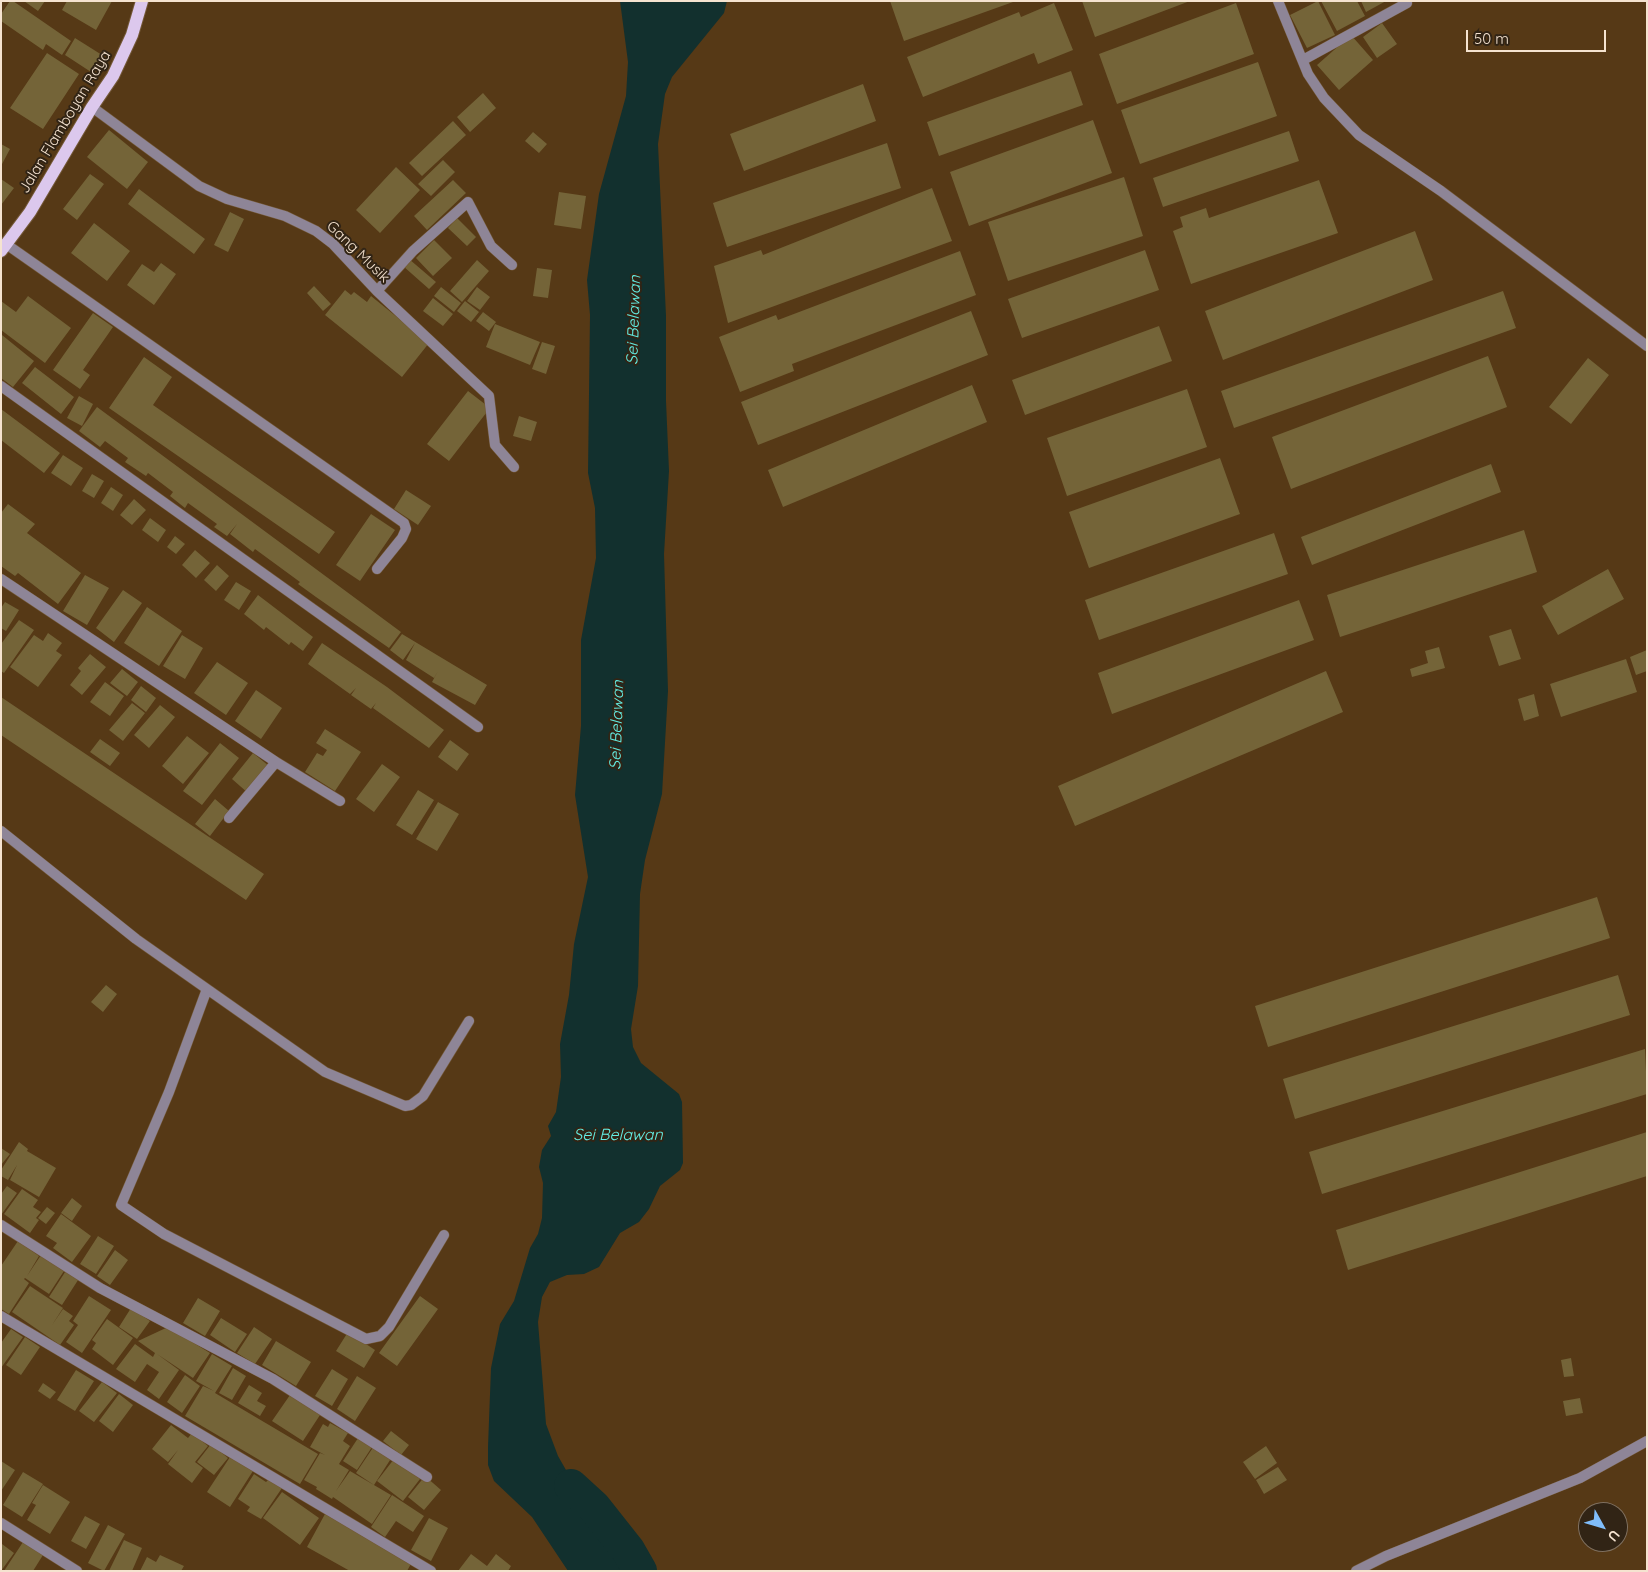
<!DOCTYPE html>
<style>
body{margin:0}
#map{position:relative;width:1648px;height:1572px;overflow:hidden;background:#563916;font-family:Quicksand,sans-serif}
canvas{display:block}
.frame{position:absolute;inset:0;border:2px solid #f5e3d0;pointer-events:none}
.north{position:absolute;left:1578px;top:1502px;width:50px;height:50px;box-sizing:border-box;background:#312415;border:1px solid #7f7060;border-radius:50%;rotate:129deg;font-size:14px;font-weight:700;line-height:20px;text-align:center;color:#f5e3d0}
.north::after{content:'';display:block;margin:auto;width:18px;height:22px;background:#80bdfa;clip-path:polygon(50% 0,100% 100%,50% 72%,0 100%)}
.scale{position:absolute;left:1466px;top:30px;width:140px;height:22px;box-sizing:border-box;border:2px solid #f5e3d0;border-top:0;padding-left:6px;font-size:15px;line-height:18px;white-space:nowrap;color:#f5e3d0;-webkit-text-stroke:4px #312415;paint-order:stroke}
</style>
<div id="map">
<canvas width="1648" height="1572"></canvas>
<div class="frame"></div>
<div class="north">U</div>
<div class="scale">50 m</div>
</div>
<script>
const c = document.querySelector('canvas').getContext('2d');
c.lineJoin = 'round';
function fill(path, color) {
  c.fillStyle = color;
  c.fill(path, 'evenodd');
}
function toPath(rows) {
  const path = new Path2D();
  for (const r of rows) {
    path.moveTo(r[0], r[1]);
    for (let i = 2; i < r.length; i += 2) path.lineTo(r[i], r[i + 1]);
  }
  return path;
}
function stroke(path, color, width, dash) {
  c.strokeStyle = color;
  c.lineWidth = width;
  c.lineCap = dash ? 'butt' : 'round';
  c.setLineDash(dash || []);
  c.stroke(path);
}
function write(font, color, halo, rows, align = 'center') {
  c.font = font + ' Quicksand,sans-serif';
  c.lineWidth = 4;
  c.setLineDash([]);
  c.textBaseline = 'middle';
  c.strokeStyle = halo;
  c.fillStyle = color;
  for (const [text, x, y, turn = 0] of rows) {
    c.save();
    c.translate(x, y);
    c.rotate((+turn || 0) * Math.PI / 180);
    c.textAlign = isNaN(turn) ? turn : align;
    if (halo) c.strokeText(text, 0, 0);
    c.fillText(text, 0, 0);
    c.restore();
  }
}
fill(toPath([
 [620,1,727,1,724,13,672,77,665,94,658,144,666,316,666,401,669,471,664,554,668,691,662,794,645,860,640,894,638,986,631,1029,633,1047,641,1063,679,1094,682,1102,683,1163,680,1170,660,1186,649,1209,639,1222,620,1233,599,1267,584,1274,567,1275,550,1282,542,1297,538,1322,546,1424,558,1456,574,1484,586,1497,599,1505,606,1527,620,1534,634,1544,646,1556,652,1571,568,1571,532,1517,494,1481,488,1465,488,1447,491,1368,500,1324,514,1301,530,1248,538,1234,542,1218,543,1183,539,1167,542,1150,551,1136,548,1126,556,1112,561,1077,560,1044,569,995,574,944,588,877,575,795,581,726,581,640,596,558,595,508,588,473,590,315,587,280,599,194,626,96,628,62]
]), '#12302e');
stroke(toPath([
 [571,1486,594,1507,628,1550,640,1571]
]), '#12302e', 34);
fill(toPath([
 [10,1,13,1,71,41,62,55,46,44,43,50,1,21,1,14],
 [24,1,45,1,38,11],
 [67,1,112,1,96,30,62,10],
 [890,1,1013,1,1013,2,904,41],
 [1082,1,1190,1,1095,37],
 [1318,1,1335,35,1307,48,1290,15],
 [1321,1,1357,1,1365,16,1337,31],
 [1361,1,1386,1,1366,12],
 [1054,3,1073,50,1038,64,1034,53,923,97,907,57,1019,12,1021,17],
 [1236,3,1254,54,1117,104,1099,54],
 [1382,23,1397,44,1377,58,1363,37],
 [1351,35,1373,60,1339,90,1317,65],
 [75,38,102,55,91,72,65,55],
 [47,53,79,74,43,129,10,108],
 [1258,62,1277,116,1140,164,1121,110],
 [1071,71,1083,105,939,156,927,122],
 [863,84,876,121,744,171,730,134],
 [483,93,496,108,470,132,457,117],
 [1093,120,1112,173,969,226,950,172],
 [453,121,466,135,422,176,409,163],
 [109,130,148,162,127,189,87,157],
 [1289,131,1299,161,1163,207,1153,178],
 [533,132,547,144,539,153,525,141],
 [887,143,901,188,727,247,713,203],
 [1,144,10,149,1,166],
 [443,160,455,172,431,196,418,184],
 [396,167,420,190,380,233,356,210],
 [90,174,104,184,77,220,63,209],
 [1124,177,1143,236,1008,281,988,222],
 [1,179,14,188,1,205],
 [453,180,466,193,427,230,414,216],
 [1319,180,1338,233,1191,284,1173,231,1183,227,1180,217,1206,208,1209,218],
 [932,188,952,241,728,323,714,266,761,250,763,255],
 [139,189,205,239,194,254,128,204],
 [559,192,586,196,581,229,554,225],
 [230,212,244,219,228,252,214,245],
 [457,218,476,237,467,246,448,228],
 [94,223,130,251,107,281,71,253],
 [1415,231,1433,280,1223,360,1205,311],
 [434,240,452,258,433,276,416,258],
 [1145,250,1159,290,1022,338,1008,299],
 [960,251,976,295,792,364,794,371,740,392,719,337,776,315,778,320],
 [409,259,436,282,429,289,403,266],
 [477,260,489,271,462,302,450,291],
 [161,263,176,274,154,305,127,285,142,264,154,272],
 [537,268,552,270,548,298,533,296],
 [314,286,331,304,323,311,307,293],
 [441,287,461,303,454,312,434,296],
 [477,287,490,297,480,310,467,301],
 [345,290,351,295,354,292,367,302,371,296,429,343,402,377,325,315],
 [1503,291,1516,328,1234,428,1221,391],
 [28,296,71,328,45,363,1,330,1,301,16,312],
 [433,298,453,314,443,326,423,311],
 [465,301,479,312,471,322,457,311],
 [971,311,988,355,758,445,741,402],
 [483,312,496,322,489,331,476,321],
 [93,313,113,327,83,370,90,375,80,389,53,370],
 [495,324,540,342,530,365,486,347],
 [1159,326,1172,361,1025,415,1012,380],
 [2,335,34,361,13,387,1,378],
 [542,342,555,346,546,374,532,369],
 [1488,356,1507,407,1291,489,1272,437],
 [144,357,172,377,153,405,335,532,319,554,109,408],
 [1588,358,1609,375,1571,424,1549,407],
 [35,367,74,397,61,414,22,383],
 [972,385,987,422,783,507,768,470],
 [1187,389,1207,447,1067,496,1047,438],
 [468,391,490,408,449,461,427,444],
 [79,396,93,404,82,426,67,418],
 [97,407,401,632,389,648,316,597,298,584,300,582,255,549,253,552,230,534,237,524,227,536,214,527,217,524,188,503,185,508,170,496,173,492,148,473,146,476,125,462,128,458,105,441,100,447,79,431],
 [1,409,60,453,44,473,1,440],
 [519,416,537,422,531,441,513,436],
 [63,455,83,468,71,486,51,473],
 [1220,458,1240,514,1089,568,1069,512],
 [1491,464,1501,492,1312,565,1301,537],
 [92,474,104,481,94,498,82,491],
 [111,487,123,495,113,511,101,503],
 [406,490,431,506,418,525,394,509],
 [134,499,146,510,132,525,120,515],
 [8,504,35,524,27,533,81,573,58,604,18,573,15,576,1,566,1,513],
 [371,514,395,530,360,581,336,565],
 [150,518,166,530,158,542,142,530],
 [1524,530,1537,572,1340,637,1327,595],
 [1274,533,1288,574,1099,640,1085,600],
 [175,536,185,544,176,554,167,547],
 [195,550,210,563,196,578,182,565],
 [217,565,229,576,216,591,204,580],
 [1608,569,1624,599,1558,635,1542,606],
 [85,575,109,588,87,625,63,611],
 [236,582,251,591,239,610,224,600],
 [123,590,142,603,114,642,96,628],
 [258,595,313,637,303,651,291,642,289,645,266,627,264,630,244,614],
 [1299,600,1314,640,1112,714,1098,673],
 [5,602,19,610,6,631,1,628,1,608],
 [147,607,182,631,159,666,124,643],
 [19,620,34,630,4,673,1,671,1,644],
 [1511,629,1521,659,1499,666,1489,636],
 [48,633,62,643,56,651,62,655,38,687,10,667,34,635,43,641],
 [402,634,487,685,475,705,432,682,438,671,434,678,406,660,415,643,403,660,390,650],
 [182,635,203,648,185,679,163,666],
 [322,643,387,687,444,730,429,748,373,708,376,703,371,709,351,695,356,688,350,694,308,664],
 [1439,647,1445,668,1412,677,1410,669,1428,663,1425,651],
 [1647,650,1647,671,1636,675,1630,657],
 [90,654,106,667,82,695,70,685,81,671,78,668],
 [1626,659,1637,692,1561,717,1550,684],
 [217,662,248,683,226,715,194,693],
 [122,669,138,682,127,696,110,683],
 [1326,671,1343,712,1075,826,1058,786],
 [105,682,124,696,110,716,90,702],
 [141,686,156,698,146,712,131,700],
 [256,690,282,708,261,739,235,721],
 [1534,694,1539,716,1524,721,1518,699],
 [1,697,264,874,246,900,1,735],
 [132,703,145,713,123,741,109,730],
 [160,705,175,717,149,748,134,735],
 [325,729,361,752,335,791,305,772,317,753,323,756,327,750,316,743],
 [187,736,209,753,183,784,162,766],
 [100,739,120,753,110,766,90,752],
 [450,740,469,754,457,771,438,757],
 [220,743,239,758,202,805,183,791],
 [253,753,269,766,248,793,232,779],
 [382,764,400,777,374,812,356,799],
 [418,790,434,800,412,835,396,825],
 [215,799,229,811,210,836,195,824],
 [438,802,459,814,437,851,416,839],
 [1597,897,1610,938,1268,1047,1255,1006],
 [1618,975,1630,1015,1295,1119,1283,1079],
 [106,985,117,994,103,1012,91,1002],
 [1645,1049,1647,1094,1322,1194,1309,1152],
 [1647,1132,1647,1176,1348,1270,1336,1230],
 [19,1142,28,1149,27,1151,56,1168,39,1197,10,1180,17,1165,8,1180,1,1176,1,1170],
 [1,1148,10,1154,1,1165],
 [7,1186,17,1193,1,1215,1,1194],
 [22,1189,38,1200,33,1207,41,1212,36,1218,39,1220,30,1233,4,1214],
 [72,1198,82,1206,72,1221,61,1213],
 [47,1207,55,1213,46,1224,38,1218],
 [61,1214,91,1236,72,1262,53,1248,57,1243,46,1236],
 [98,1236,114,1246,96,1274,80,1264],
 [18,1241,39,1256,27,1276,41,1255,64,1271,49,1294,25,1278,24,1279,29,1283,9,1314,1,1309,1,1266],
 [115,1250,128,1260,110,1285,97,1276],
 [67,1269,80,1277,62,1305,49,1297],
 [30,1286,63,1308,52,1325,63,1309,73,1316,69,1321,74,1325,60,1345,12,1312],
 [89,1296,111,1310,82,1353,66,1342,78,1325,73,1321],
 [420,1296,438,1309,397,1366,379,1353],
 [198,1298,220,1311,205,1336,183,1323],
 [131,1308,150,1321,137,1339,119,1327],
 [221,1318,247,1334,235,1352,210,1335],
 [107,1319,133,1338,113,1365,92,1349,96,1343,92,1340],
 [168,1327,210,1353,193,1378,157,1354,179,1370,159,1399,147,1390,159,1372,147,1364,135,1382,116,1369,135,1344,153,1357,155,1353,138,1341],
 [254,1327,272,1339,255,1364,237,1353],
 [11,1329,23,1337,1,1368,1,1343],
 [348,1332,375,1350,364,1368,336,1351],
 [25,1337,40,1347,21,1375,6,1365],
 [276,1341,311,1362,296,1386,262,1365],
 [212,1354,232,1366,215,1393,318,1454,300,1484,185,1416,203,1386,214,1391,196,1381],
 [1571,1358,1574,1376,1564,1377,1561,1360],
 [233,1368,246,1376,232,1400,219,1393],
 [332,1369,348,1379,332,1406,315,1396],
 [76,1370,94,1381,75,1411,57,1400],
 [185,1375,200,1386,182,1413,167,1402],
 [357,1376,376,1388,355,1421,337,1409],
 [102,1382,117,1393,94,1422,79,1411],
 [43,1383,56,1392,50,1399,38,1391],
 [249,1385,262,1393,257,1401,266,1406,260,1416,238,1403],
 [119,1394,133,1405,113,1432,99,1421],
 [290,1395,320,1415,303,1441,272,1421],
 [1580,1398,1583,1413,1566,1416,1563,1401],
 [330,1423,348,1433,343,1441,350,1446,339,1464,349,1470,336,1491,350,1471,391,1495,372,1524,333,1497,332,1499,316,1489,317,1487,304,1480,320,1453,325,1455,310,1447,323,1424,328,1427],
 [171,1425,188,1438,192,1433,208,1446,195,1462,203,1468,192,1483,168,1464,178,1450,168,1462,152,1449],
 [391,1431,409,1445,401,1455,383,1441],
 [360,1435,374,1444,357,1470,343,1461],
 [211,1444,228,1458,214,1475,197,1462],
 [374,1446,392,1457,374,1485,356,1473],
 [1266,1446,1277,1463,1255,1479,1243,1462],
 [230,1457,253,1471,230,1507,207,1492],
 [394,1459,420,1479,403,1501,377,1481],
 [1,1461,15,1470,1,1491],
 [1278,1467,1287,1480,1264,1494,1256,1480],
 [23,1472,43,1484,22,1517,3,1505],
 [254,1474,266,1482,269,1479,282,1488,261,1519,247,1511,250,1507,238,1499],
 [425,1476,441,1490,424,1510,408,1497],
 [43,1485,70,1502,50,1534,27,1520,36,1505,32,1503],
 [282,1492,319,1518,300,1545,263,1518],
 [392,1495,424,1516,413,1532,396,1521,385,1537,371,1527],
 [325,1514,412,1562,407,1571,350,1571,307,1547],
 [85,1516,100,1524,86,1549,71,1541],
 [429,1518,448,1528,431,1561,411,1550],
 [108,1525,125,1534,104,1571,88,1563],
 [124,1540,142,1548,132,1571,109,1571],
 [23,1542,43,1555,33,1571,4,1571],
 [2,1544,14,1553,1,1571,1,1546],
 [471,1554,487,1566,496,1554,511,1566,508,1571,458,1571],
 [160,1555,184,1566,181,1571,140,1571,147,1557,156,1562]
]), '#746438');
const street = toPath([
 [1278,1,1308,74,1324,98,1359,135,1441,191,1647,346],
 [1303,60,1407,3],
 [92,107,199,186,227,199,285,216,316,231,333,244,377,291,489,396,495,445,514,467],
 [6,244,404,523,406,529,402,538,377,569],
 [377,291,413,251,468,202,491,246,512,265],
 [1,386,478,727],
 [1,579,276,762,340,801],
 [229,818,276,762],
 [1,831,136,939,207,989,169,1092,121,1205,164,1234,366,1339,380,1336,389,1327,444,1235],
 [207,989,325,1072,405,1106,411,1105,423,1096,469,1021],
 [1,1225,100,1288,273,1379,427,1477],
 [1,1316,431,1571],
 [1,1523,77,1571],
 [1356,1571,1386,1556,1580,1478,1647,1441]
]);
const primary = toPath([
 [1,251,30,212,92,107,113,76,132,35,142,1]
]);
stroke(street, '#735837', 11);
stroke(primary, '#735837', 14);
stroke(street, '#8e8597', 10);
stroke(primary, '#dcc8ed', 12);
write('15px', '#f5e3d0', '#312415', [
 ["Jalan Flamboyan Raya",65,122,-59],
 ["Gang Musik",358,252,44]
]);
write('italic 16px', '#63efe6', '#312415', [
 ["Sei Belawan",634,320,-88],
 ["Sei Belawan",617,725,-88],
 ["Sei Belawan",618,1135]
]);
</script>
